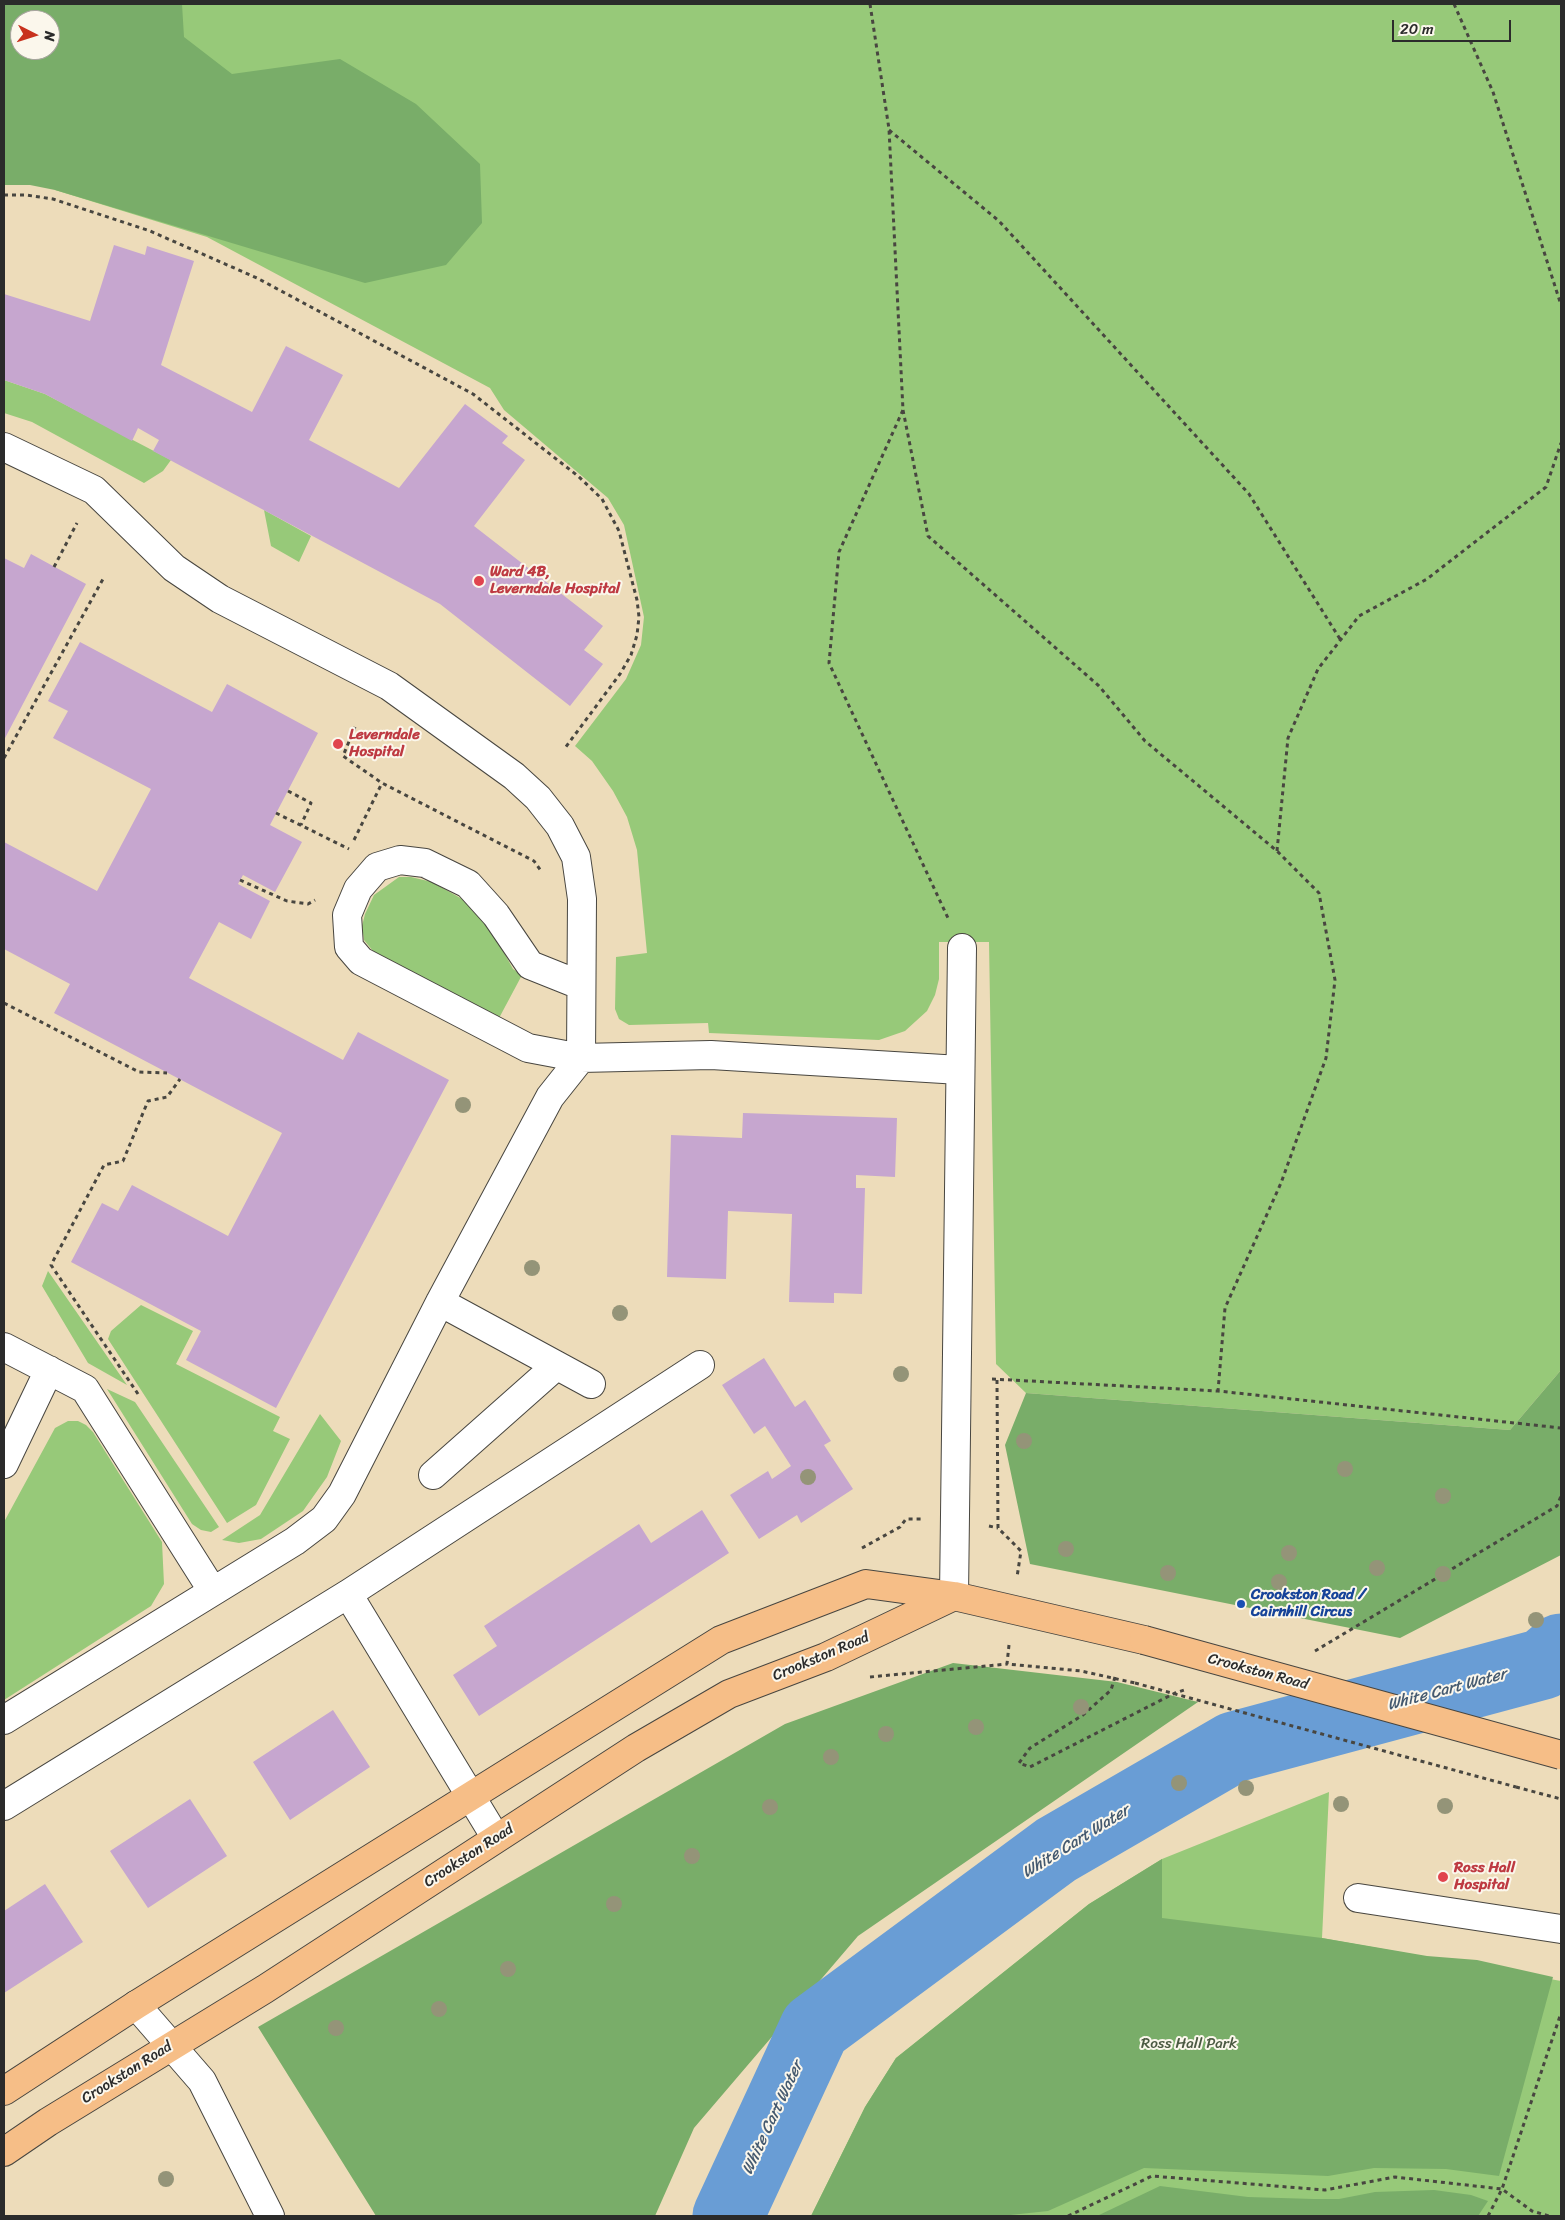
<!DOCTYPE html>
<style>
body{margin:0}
#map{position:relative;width:1565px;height:2220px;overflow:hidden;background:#eddcba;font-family:Sriracha,sans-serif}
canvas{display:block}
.frame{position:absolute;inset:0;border:5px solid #2b2b2b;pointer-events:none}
.north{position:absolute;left:10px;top:10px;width:50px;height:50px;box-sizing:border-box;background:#fbf7ec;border:1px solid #a8a59f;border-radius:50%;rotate:95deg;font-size:14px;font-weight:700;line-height:20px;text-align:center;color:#2b2b2b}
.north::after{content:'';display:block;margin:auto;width:18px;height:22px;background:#c8321e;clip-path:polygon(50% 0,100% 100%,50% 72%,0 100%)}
.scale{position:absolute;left:1392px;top:20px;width:119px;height:22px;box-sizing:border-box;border:2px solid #2b2b2b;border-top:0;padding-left:6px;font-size:15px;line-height:18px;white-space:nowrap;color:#2b2b2b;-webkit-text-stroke:4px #fbf7ec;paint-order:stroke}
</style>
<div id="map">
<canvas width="1565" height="2220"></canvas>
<div class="frame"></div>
<div class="north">N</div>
<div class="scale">20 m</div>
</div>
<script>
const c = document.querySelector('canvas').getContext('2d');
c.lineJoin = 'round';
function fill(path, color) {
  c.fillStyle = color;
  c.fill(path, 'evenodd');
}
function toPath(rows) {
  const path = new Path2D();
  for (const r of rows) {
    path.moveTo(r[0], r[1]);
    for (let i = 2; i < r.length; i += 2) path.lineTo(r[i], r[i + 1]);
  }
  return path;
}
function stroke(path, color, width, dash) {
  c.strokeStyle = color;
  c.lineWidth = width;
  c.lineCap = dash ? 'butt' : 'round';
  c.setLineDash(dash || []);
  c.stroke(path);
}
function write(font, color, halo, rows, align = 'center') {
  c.font = font + ' Sriracha,sans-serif';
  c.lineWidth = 4;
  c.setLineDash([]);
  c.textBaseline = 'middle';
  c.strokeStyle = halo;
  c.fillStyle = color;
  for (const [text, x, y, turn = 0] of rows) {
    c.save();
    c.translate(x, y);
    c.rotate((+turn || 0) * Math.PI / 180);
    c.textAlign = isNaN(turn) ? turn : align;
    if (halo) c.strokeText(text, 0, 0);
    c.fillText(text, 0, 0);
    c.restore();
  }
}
fill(toPath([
 [56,4,1561,4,1561,1370,1510,1430,1026,1393,996,1364,989,942,939,942,939,979,935,995,927,1011,905,1031,879,1040,709,1033,708,1023,629,1025,619,1019,615,1009,616,957,647,953,637,850,627,817,613,791,592,761,575,746,626,679,641,645,644,617,624,525,608,498,504,410,490,388,207,237,55,190],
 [4,380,45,394,171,460,163,471,144,483,32,422,4,413],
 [264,510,311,536,299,562,271,546],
 [399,877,411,877,432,882,471,904,490,927,513,969,522,975,498,1020,373,951,364,940,362,926,365,914,374,895],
 [48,1271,127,1385,88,1363,42,1286],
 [141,1305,193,1331,176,1364,280,1417,273,1431,290,1439,256,1505,227,1523,108,1339,111,1331],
 [107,1389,135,1402,219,1527,211,1532,201,1530,192,1524],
 [320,1414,341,1441,327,1477,303,1511,261,1539,239,1543,222,1540,260,1515],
 [68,1421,78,1421,86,1425,93,1432,162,1542,164,1584,151,1606,4,1700,4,1522,55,1428],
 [1329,1792,1322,1938,1561,1981,1561,2216,811,2216,865,2107,896,2058,1089,1904,1162,1859]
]), '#97c979');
fill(toPath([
 [4,4,182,4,184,37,232,74,340,59,416,104,480,164,482,223,446,265,365,283,55,190,30,185,4,185],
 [20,20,50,20,50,50,20,50],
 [1561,1370,1561,1555,1400,1638,1030,1564,1005,1445,1026,1393,1510,1430],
 [953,1663,1117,1682,1198,1702,858,1936,694,2128,655,2216,376,2216,258,2027,785,1724],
 [1162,1859,1162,1918,1322,1938,1427,1956,1477,1960,1553,1977,1499,2176,1446,2169,1374,2168,1328,2176,1144,2168,1048,2211,1001,2216,811,2216,865,2107,896,2058,1089,1904],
 [1160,2186,1248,2197,1314,2199,1339,2199,1375,2192,1434,2190,1471,2195,1488,2201,1478,2216,1097,2216]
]), '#79ad69');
stroke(toPath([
 [728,2216,815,2028,1056,1850,1234,1747,1543,1664,1561,1649]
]), '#699dd5', 71);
fill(toPath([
 [114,245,145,255,147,246,194,261,161,365,252,412,286,346,343,375,309,440,399,488,465,404,508,436,502,443,525,460,474,526,603,626,584,650,603,664,570,706,440,604,153,451,159,440,138,428,132,441,45,394,4,380,4,294,90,321],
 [31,554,86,584,4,740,4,558,24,568],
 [80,642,212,712,227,684,318,733,270,825,302,842,275,892,243,875,238,884,270,901,251,939,219,922,189,978,343,1060,358,1032,449,1080,276,1408,186,1360,201,1331,71,1262,102,1203,118,1211,132,1185,228,1236,282,1133,54,1013,70,984,4,949,4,842,97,891,151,789,53,738,68,711,48,701],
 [743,1113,897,1118,895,1177,856,1175,856,1188,865,1188,862,1294,834,1293,834,1303,789,1302,792,1214,728,1211,726,1279,667,1277,671,1135,742,1138],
 [764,1358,795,1407,805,1400,831,1441,824,1445,853,1489,801,1523,797,1515,759,1539,730,1495,768,1471,772,1479,791,1466,765,1426,754,1434,722,1385],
 [702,1510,729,1553,479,1716,453,1675,497,1646,484,1626,639,1524,651,1543],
 [333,1710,370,1767,290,1820,253,1762],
 [190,1799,227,1856,148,1908,110,1851],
 [45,1884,83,1942,4,1993,4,1911]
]), '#c6a6cf');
const minor = toPath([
 [4,447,94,490,174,568,220,599,389,686,514,776,538,798,560,826,576,857,582,899,581,1058,550,1097,440,1302,342,1494,324,1519,295,1541,4,1720],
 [580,985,530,965,496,915,468,884,425,863,400,860,377,867,358,889,347,915,349,947,361,961,528,1048,581,1058,711,1055,960,1070],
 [440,1302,591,1384],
 [4,1347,85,1389,212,1590],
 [4,1464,49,1370],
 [433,1475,556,1366],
 [348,1594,496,1838],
 [954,1596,962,948],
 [4,1806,348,1594,700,1365],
 [1358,1898,1561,1929],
 [136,2005,202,2081,270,2216]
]);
const major = toPath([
 [4,2091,136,2005,721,1640,866,1584,954,1596,1144,1640],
 [4,2152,48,2122,265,1989,636,1748,729,1694,826,1657,954,1596]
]);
stroke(minor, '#484640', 30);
stroke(major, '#484640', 30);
stroke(toPath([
 [870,4,889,129,903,410,839,552,829,663,948,918],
 [1454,4,1493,92,1561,305],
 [889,130,999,221,1249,494,1340,639],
 [4,195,26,195,53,199,150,231,257,278,473,394,578,476,602,499,619,531,637,600,639,617,637,635,631,655,620,674,565,748],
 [903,410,928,536,1099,686,1145,741,1277,851,1319,893,1335,980,1326,1058,1281,1183,1225,1308,1218,1391],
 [54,567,77,523],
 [355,727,343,756,382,783,534,861,541,871],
 [4,758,103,579],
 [288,791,311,803,301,825],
 [276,813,349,849],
 [354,840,382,783],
 [1277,851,1288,738,1318,669,1359,616,1427,579,1546,487,1561,443],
 [240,880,287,901,308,904,315,900],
 [4,1003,139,1072,167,1073],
 [992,1379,1218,1391,1561,1428],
 [997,1380,998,1528,1021,1551,1017,1577],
 [138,1394,51,1265,104,1165,123,1161,148,1101,167,1097,180,1079],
 [989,1526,998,1528],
 [862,1548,900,1527,906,1519,921,1519],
 [1009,1645,1007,1664,1081,1671,1135,1683],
 [1315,1651,1557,1506,1561,1496],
 [870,1677,1007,1664],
 [1115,1677,1111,1690,1083,1715,1030,1748,1019,1763,1030,1767,1175,1693,1187,1689],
 [1516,1787,1561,1799],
 [1068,2216,1152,2176,1325,2190,1395,2177,1502,2189,1532,2211,1549,2216],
 [1488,2216,1502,2189,1561,2013]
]), '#484640', 3, [4, 4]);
stroke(minor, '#fff', 28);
stroke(major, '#f6be87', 28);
const majorBridge = toPath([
 [1144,1640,1561,1755]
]);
stroke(majorBridge, '#484640', 30, []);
stroke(toPath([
 [1135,1683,1516,1787]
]), '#484640', 3, [4, 4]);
stroke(majorBridge, '#f6be87', 28);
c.fillStyle = '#949478';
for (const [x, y] of [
 [463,1105],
 [532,1268],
 [620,1313],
 [901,1374],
 [1024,1441],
 [1345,1469],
 [808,1477],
 [1443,1496],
 [1066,1549],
 [1289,1553],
 [1377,1568],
 [1168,1573],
 [1443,1574],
 [1279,1582],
 [1536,1620],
 [1081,1707],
 [976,1727],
 [886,1734],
 [831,1757],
 [1179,1783],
 [1246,1788],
 [1341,1804],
 [1445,1806],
 [770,1807],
 [692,1856],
 [614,1904],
 [508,1969],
 [439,2009],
 [336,2028],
 [166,2179]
]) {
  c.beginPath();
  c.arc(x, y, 8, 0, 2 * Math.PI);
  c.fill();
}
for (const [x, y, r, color] of [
 [479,581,6,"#e0444e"],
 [338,744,6,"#e0444e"],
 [1241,1604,5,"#1a4fb4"],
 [1443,1877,6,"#e0444e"]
]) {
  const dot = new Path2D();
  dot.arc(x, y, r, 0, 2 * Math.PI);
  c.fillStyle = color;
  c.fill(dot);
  stroke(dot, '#fbf7ec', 2);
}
write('bold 15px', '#be3a42', '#fbf7ec', [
 ["Ward 4B,",490,572],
 ["Leverndale Hospital",490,589],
 ["Leverndale",349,735],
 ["Hospital",349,752],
 ["Ross Hall",1454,1868],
 ["Hospital",1454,1885]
], 'left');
write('bold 15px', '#164399', '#fbf7ec', [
 ["Crookston Road /",1251,1595],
 ["Cairnhill Circus",1251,1612]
], 'left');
write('15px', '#2b2b2b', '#fbf7ec', [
 ["Crookston Road",821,1657,-23],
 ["Crookston Road",1258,1672,15],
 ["Crookston Road",469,1856,-33],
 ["Crookston Road",127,2073,-32]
]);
write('15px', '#4b5a42', '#fbf7ec', [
 ["Ross Hall Park",1189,2044]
]);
write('italic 16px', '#44596f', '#fbf7ec', [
 ["White Cart Water",1447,1690,-15],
 ["White Cart Water",1076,1842,-32],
 ["White Cart Water",773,2118,-65]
]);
</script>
